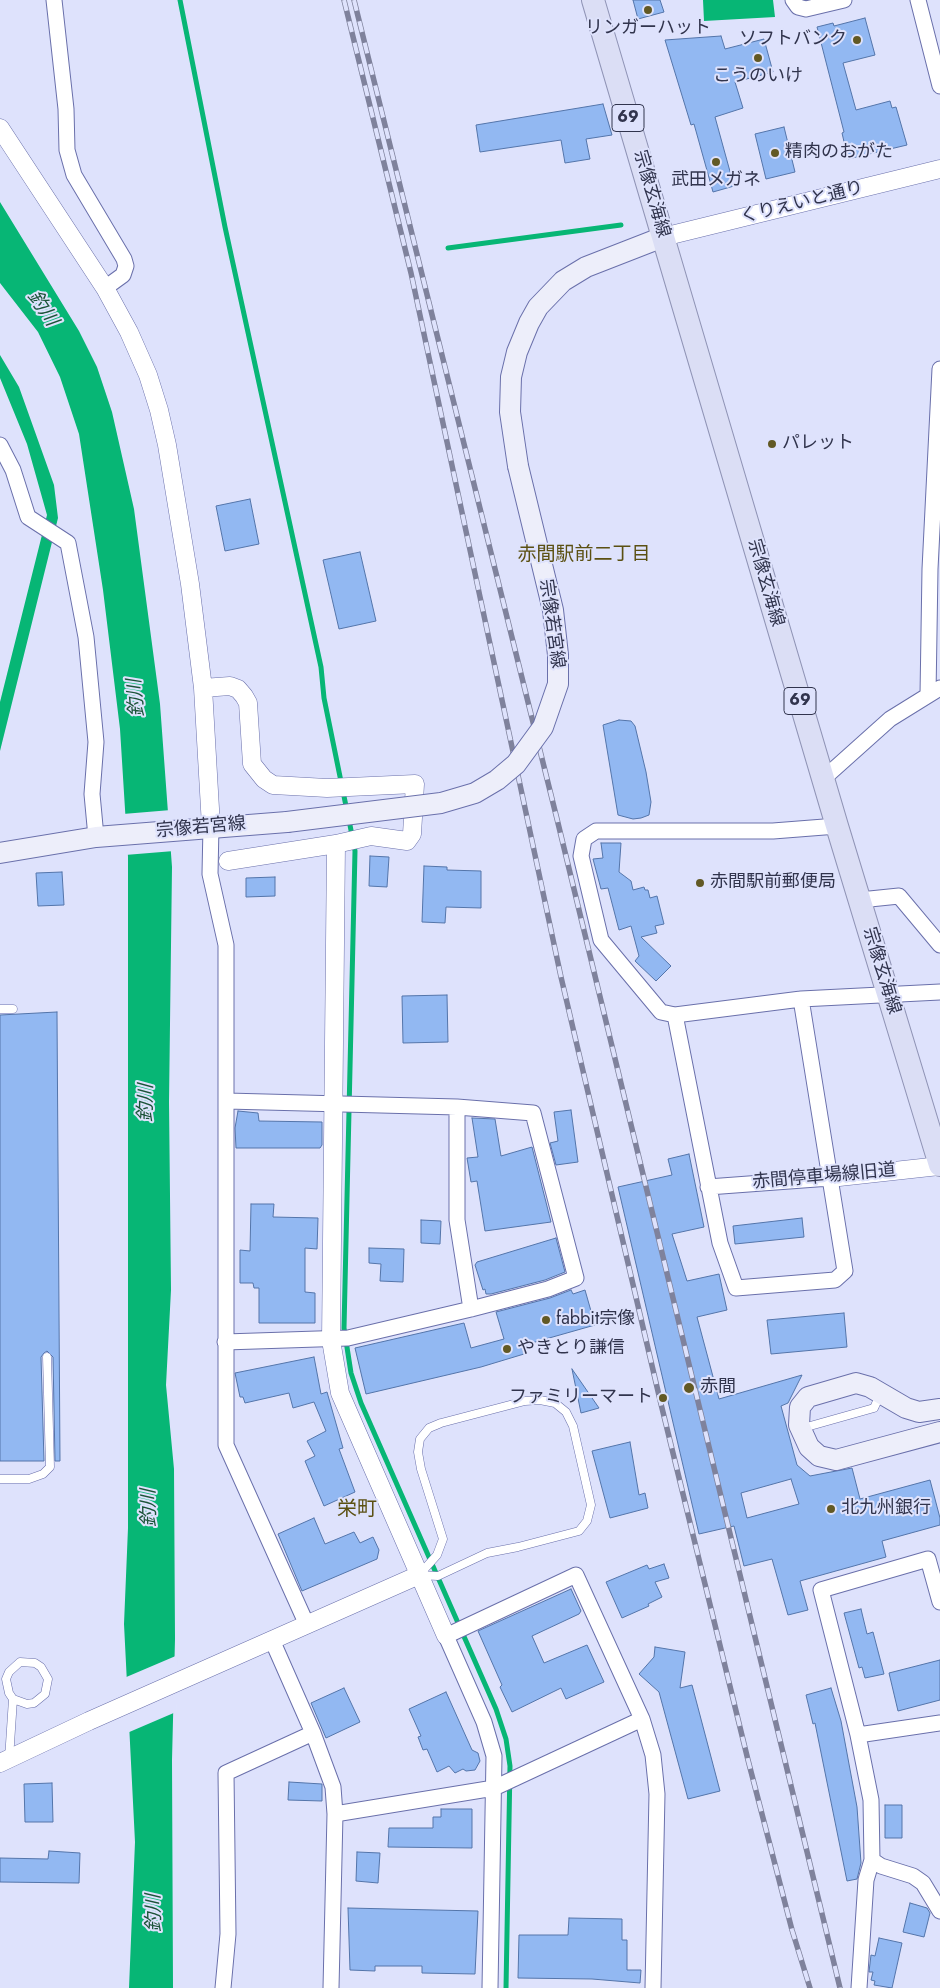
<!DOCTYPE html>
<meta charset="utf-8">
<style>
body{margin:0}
canvas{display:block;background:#dee2fc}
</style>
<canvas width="940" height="1988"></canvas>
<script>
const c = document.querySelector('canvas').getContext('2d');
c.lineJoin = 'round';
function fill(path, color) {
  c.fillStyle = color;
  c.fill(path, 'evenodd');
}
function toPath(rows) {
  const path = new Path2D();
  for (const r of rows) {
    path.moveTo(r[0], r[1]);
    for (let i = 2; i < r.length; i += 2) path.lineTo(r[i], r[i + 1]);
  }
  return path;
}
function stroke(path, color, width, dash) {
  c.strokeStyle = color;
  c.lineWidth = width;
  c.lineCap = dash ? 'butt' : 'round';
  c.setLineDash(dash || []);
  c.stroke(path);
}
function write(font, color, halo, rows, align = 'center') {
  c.font = font + ' Jost,"Noto Sans JP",sans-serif';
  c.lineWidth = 4;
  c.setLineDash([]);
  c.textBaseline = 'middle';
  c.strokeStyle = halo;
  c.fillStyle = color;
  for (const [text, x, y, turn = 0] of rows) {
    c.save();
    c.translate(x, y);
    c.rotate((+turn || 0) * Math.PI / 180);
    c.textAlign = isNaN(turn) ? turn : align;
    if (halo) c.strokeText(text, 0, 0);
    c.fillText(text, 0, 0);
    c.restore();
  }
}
fill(toPath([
 [703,0,773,0,775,17,704,21],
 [0,202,79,331,97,367,112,412,134,509,160,704,172,867,169,1102,171,1290,166,1385,174,1469,175,1639,172,1760,173,1988,129,1988,135,1842,124,1624,128,1528,128,857,120,729,103,590,79,434,60,377,38,332,0,283],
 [0,355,19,387,54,485,58,518,0,751,0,702,47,515,27,444,0,378]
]), '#07b675');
fill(toPath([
 [171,810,174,851,125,855,123,814],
 [178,1655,176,1712,127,1733,124,1678]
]), '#dee2fc');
stroke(toPath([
 [180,0,225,227,321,667,324,698,347,811],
 [448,248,621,225],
 [349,820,355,851,344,1328,351,1373,361,1403,496,1709,506,1739,510,1766,506,1988]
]), '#07b675', 5);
const building = toPath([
 [633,0,660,0,664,12,638,19,633,0],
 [865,18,875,55,843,63,856,110,890,101,892,108,896,107,907,145,848,159,842,133,844,132,817,27,833,23,834,26,865,18],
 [721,36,725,49,764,39,773,72,735,82,743,108,715,117,734,186,713,192,694,124,691,125,665,40,721,36],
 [603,104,612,135,586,139,590,159,565,163,561,140,480,152,476,125,603,104],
 [784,127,795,172,766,179,755,134,784,127],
 [250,499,259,544,225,551,216,506,250,499],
 [360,552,376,621,339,629,323,560,360,552],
 [619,720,631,721,635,726,646,772,651,802,649,815,641,818,633,819,618,815,603,725,619,720],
 [601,843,621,843,619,872,631,881,633,890,644,887,645,890,648,890,650,898,657,896,664,924,655,926,657,933,641,937,671,966,656,981,635,961,639,956,631,926,619,930,608,888,601,889,593,859,603,858,601,843],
 [370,856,389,857,387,887,369,886,370,856],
 [424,866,447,867,447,870,481,871,481,908,446,907,445,923,422,922,424,866],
 [62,872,64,905,38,906,36,873,62,872],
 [275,877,275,896,246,897,246,878,275,877],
 [447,995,448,1042,403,1043,402,996,447,995],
 [57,1012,60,1461,55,1461,53,1357,47,1351,44,1353,41,1357,44,1461,0,1461,0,1015,57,1012],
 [571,1110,578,1162,556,1165,550,1143,558,1141,554,1112,571,1110],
 [238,1111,258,1113,259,1121,322,1122,322,1145,320,1148,236,1148,235,1128,238,1111],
 [472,1118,495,1119,501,1156,532,1147,551,1222,485,1231,477,1181,471,1182,467,1158,478,1157,472,1118],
 [689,1154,704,1227,672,1234,687,1281,719,1274,727,1310,697,1317,719,1399,802,1375,788,1403,781,1406,797,1465,810,1476,852,1468,860,1499,930,1480,940,1518,940,1525,882,1541,886,1557,800,1581,808,1610,788,1615,772,1559,744,1566,734,1526,699,1534,618,1187,672,1175,668,1159,689,1154],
 [791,1479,799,1504,747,1518,741,1493,791,1479],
 [251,1204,274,1204,273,1217,318,1218,317,1249,305,1248,305,1292,315,1293,315,1323,259,1323,259,1288,254,1288,253,1283,240,1283,240,1250,250,1251,251,1204],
 [802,1218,804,1237,735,1244,733,1226,802,1218],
 [421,1220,441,1221,440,1244,421,1243,421,1220],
 [556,1238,565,1272,545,1280,491,1294,486,1294,485,1289,483,1290,475,1265,477,1262,556,1238],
 [369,1248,404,1249,403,1282,380,1281,381,1264,369,1263,369,1248],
 [571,1290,573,1294,585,1290,595,1325,521,1346,524,1354,481,1367,366,1394,355,1348,464,1323,471,1348,504,1339,496,1312,550,1298,571,1290],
 [844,1313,847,1347,771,1354,767,1320,844,1313],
 [314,1357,321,1394,327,1392,343,1448,339,1449,355,1492,324,1506,305,1461,315,1456,307,1441,326,1431,314,1402,293,1408,289,1393,245,1403,243,1397,240,1397,235,1373,314,1357],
 [572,1369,599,1408,581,1413,572,1369],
 [630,1442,639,1495,645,1493,648,1508,610,1518,592,1451,630,1442],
 [314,1518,325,1544,354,1532,360,1543,373,1537,379,1550,377,1559,302,1591,278,1534,314,1518],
 [664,1564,669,1578,655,1582,662,1597,648,1604,649,1606,622,1618,606,1582,647,1565,649,1569,664,1564],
 [571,1589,581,1611,579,1614,532,1636,544,1663,587,1645,604,1682,566,1699,561,1688,512,1712,500,1687,502,1685,478,1631,571,1589],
 [861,1609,867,1634,873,1632,884,1674,865,1678,862,1667,859,1668,844,1613,861,1609],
 [655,1647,685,1652,680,1688,692,1685,720,1791,688,1799,659,1692,639,1674,654,1657,655,1647],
 [940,1660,940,1700,898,1711,889,1673,940,1660],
 [344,1688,360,1722,326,1738,311,1703,344,1688],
 [831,1688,841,1721,857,1807,861,1863,857,1879,847,1881,815,1723,813,1724,806,1695,831,1688],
 [446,1692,472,1750,478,1753,480,1761,475,1770,466,1771,463,1769,455,1773,449,1766,437,1772,427,1749,423,1750,418,1737,421,1736,409,1709,446,1692],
 [289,1782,322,1784,322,1801,288,1800,289,1782],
 [52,1783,53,1822,25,1822,24,1784,52,1783],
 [885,1805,902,1805,902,1838,885,1838,885,1805],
 [441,1809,472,1809,472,1848,388,1847,389,1828,433,1828,433,1817,441,1817,441,1809],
 [49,1851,80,1853,79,1883,0,1882,0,1858,48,1859,49,1851],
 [357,1852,380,1853,378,1883,356,1881,357,1852],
 [910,1903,927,1908,930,1913,924,1937,903,1932,910,1903],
 [348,1908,478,1911,475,1974,422,1973,422,1966,375,1966,375,1971,350,1970,348,1908],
 [569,1918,622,1919,622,1940,627,1940,627,1970,641,1970,640,1983,592,1979,518,1978,519,1935,568,1935,569,1918],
 [879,1938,902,1943,892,1988,874,1985,875,1981,871,1980,873,1972,869,1972,871,1955,875,1956,879,1938]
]);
fill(building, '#92b8f2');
stroke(building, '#5475aa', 1);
const service = toPath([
 [0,1009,13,1009],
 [540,1400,555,1403,566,1412,573,1426,591,1505,587,1521,579,1531,518,1547,487,1553,438,1576,419,1575,437,1555,443,1539,421,1469,418,1452,420,1439,429,1428,441,1423,525,1401,540,1400],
 [803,1428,874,1408,880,1395],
 [0,1479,29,1479,43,1474,50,1467,47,1357],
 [9,1759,13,1699,9,1693,6,1679,9,1672,20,1662,35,1663,41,1667,48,1679,45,1694,34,1703,27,1704,13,1699]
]);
const minor = toPath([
 [54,0,66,109,67,150,74,175,124,259,126,266,123,275,105,288],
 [793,0,798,7,806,9,844,0],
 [918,0,940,86],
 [0,445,13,470,28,517,68,543,86,637,96,742,92,794,96,837],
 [928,695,930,569,940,369],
 [823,779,890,719,940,688],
 [211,826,210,874,226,945,226,1445,307,1625],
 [837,826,773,831,596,831,584,839,581,856,601,940,661,1012,675,1015,801,999,940,992],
 [860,900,899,896,940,945],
 [675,1015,720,1243,736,1288,835,1280,845,1271,801,999],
 [457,1107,457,1220,471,1309],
 [708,1187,830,1178],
 [225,1342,348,1338,471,1309,548,1289,576,1278,533,1113,457,1107,227,1101],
 [272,1640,313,1733,333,1787,335,1814,331,1988],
 [858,1735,940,1723],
 [335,1814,494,1788,642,1719],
 [872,1860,881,1866,913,1876,923,1883,940,1911],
 [223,1988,228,1934,226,1773,313,1733],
 [490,1988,494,1756,484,1722,446,1636,576,1575,642,1719,653,1755,657,1794,653,1988],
 [859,1988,866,1880,872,1860,871,1800,858,1735,821,1590,928,1559,940,1602]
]);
const tertiary = toPath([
 [0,128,105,288,129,332,148,375,159,410,167,445,190,584,203,688,211,826],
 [663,237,940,169],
 [203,688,230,686,238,689,244,696,248,703,252,764,264,779,273,785,327,788,415,784,412,834,407,841,371,836,336,844,228,861],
 [336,844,331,1340,340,1393,446,1636],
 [830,1178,940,1166],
 [0,1763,89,1721,419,1575]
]);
const secondary = toPath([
 [518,466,510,412,511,377,517,352,529,323,538,307,563,281,586,267,663,237],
 [0,853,96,837,287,822],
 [940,1409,919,1412,906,1408,870,1387,856,1383,808,1397,800,1407,799,1425,809,1447,819,1456,836,1460,940,1432]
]);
const primary = toPath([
 [593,0,837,826,940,1165]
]);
stroke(service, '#6a70ab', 9);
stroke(minor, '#6a70ab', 17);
stroke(tertiary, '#6a70ab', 19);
stroke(secondary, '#6a70ab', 22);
stroke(primary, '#9094b6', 24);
stroke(service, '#fff', 8);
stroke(minor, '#fff', 15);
stroke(tertiary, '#fff', 18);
stroke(secondary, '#edeefa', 20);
stroke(primary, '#dbdef5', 22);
const rail = toPath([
 [344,0,411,273,561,977,661,1404,748,1760,792,1930,810,1988],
 [354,0,557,819,840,1988]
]);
stroke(rail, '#7f829c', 5.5);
stroke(rail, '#dee2fc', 4, [11]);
const secondaryBridge = toPath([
 [287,822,441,803,475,793,497,780,516,764,543,727,558,684,558,655,553,610,518,466]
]);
stroke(secondaryBridge, '#6a70ab', 22, []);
stroke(secondaryBridge, '#edeefa', 20);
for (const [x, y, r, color] of [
 [648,10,5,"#625925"],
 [857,40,5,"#625925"],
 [758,58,5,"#625925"],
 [775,153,5,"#625925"],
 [716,162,5,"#625925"],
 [772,444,5,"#625925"],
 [700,883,5,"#625925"],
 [546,1320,5,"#625925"],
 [507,1349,5,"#625925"],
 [689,1388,6,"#625925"],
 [663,1398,5,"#625925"],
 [831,1509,5,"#625925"]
]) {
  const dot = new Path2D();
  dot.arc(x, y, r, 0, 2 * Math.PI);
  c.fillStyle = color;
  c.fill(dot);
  stroke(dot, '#dee2fc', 2);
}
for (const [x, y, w] of [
 [628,118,32],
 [800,701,32]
]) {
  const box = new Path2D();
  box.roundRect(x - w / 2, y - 13.5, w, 27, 4);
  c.fillStyle = '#dee2fc';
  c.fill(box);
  stroke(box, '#31344d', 1);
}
write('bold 16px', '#31344d', null, [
 ["69",628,118],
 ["69",800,701]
]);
write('18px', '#31344d', '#dee2fc', [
 ["リンガーハット",648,29,"center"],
 ["ソフトバンク",847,40,"right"],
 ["こうのいけ",758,77,"center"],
 ["精肉のおがた",785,153],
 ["武田メガネ",716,181,"center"],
 ["パレット",782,444],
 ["赤間駅前郵便局",710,883],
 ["fabbit宗像",556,1320],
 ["やきとり謙信",517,1349],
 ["赤間",700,1388],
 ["ファミリーマート",653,1398,"right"],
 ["北九州銀行",841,1509]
], 'left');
write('18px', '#31344d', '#dee2fc', [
 ["宗像玄海線",651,194,74],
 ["くりえいと通り",802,203,-14],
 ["宗像玄海線",765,583,74],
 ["宗像若宮線",551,624,82],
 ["宗像若宮線",201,828,-5],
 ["宗像玄海線",881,971,73],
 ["赤間停車場線旧道",824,1177,-5]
]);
write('italic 19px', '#1b5338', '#dee2fc', [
 ["釣川",42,309,56],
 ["釣川",137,698,-95],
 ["釣川",147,1103,-89],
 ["釣川",150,1508,-91],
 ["釣川",155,1913,-91]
]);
write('19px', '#5b5012', '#dee2fc', [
 ["赤間駅前二丁目",584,555]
]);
write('20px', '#5b5012', '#dee2fc', [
 ["栄町",357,1510]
]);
</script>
